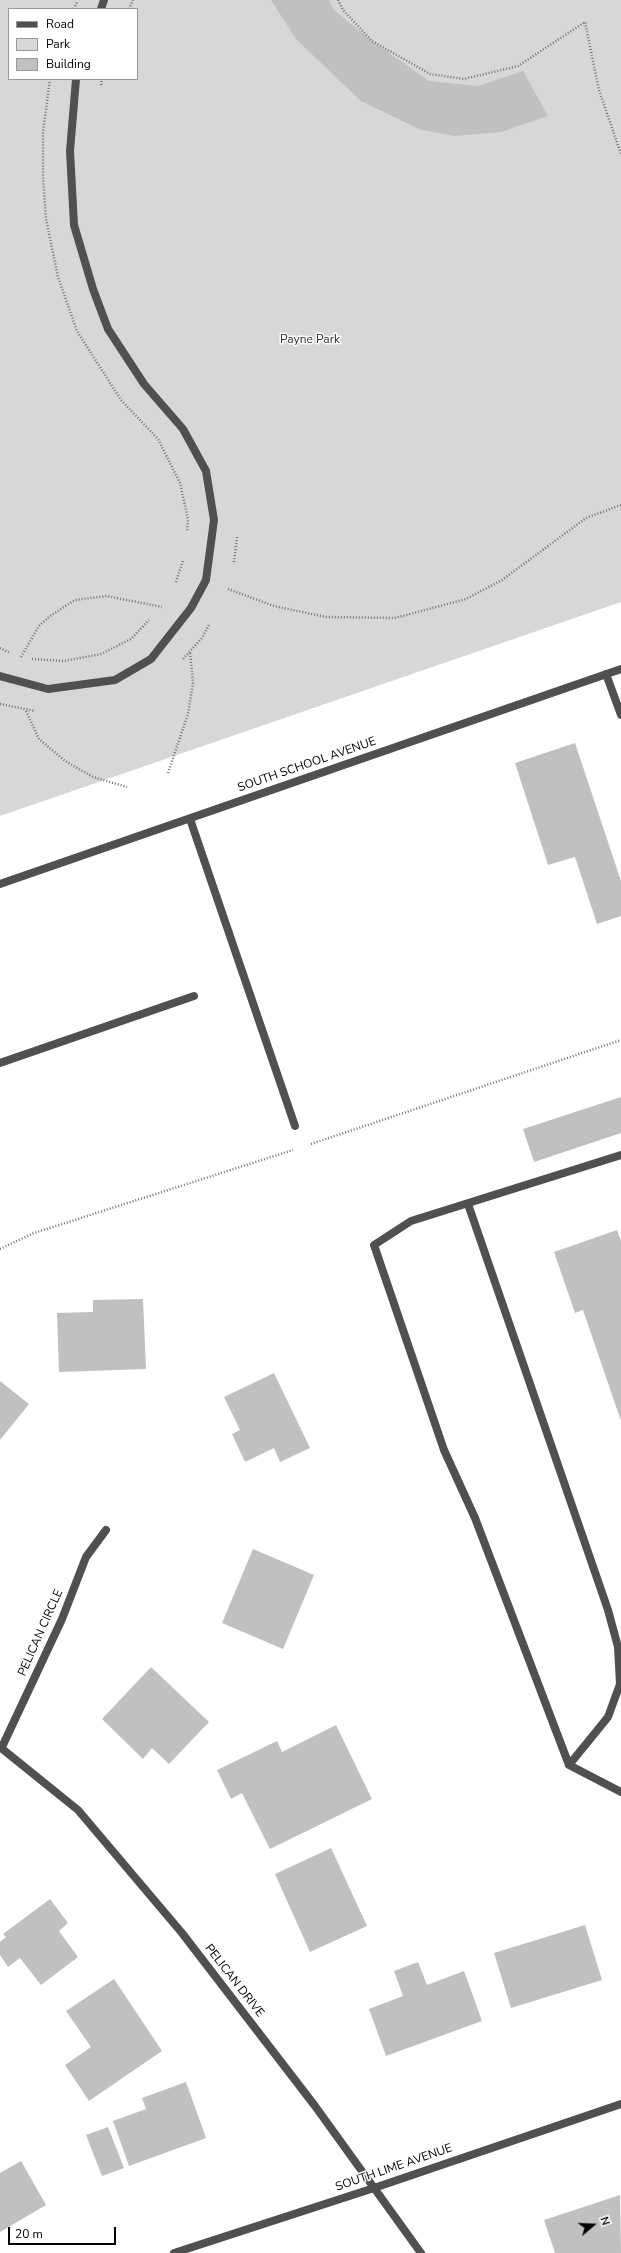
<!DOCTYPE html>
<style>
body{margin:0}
#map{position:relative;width:621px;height:2253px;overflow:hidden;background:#fff;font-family:"Nunito Sans",sans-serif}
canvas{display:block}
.legend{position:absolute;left:8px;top:8px;width:130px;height:72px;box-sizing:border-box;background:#fff;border:1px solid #999;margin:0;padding:5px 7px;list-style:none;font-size:12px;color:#000}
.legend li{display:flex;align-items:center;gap:8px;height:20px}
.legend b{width:20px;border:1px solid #999}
.north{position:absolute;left:573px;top:2205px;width:40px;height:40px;-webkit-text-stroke:3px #fff;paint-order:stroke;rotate:71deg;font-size:11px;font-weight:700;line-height:16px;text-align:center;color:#000}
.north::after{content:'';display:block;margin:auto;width:14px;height:18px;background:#000;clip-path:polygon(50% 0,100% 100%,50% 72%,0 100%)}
.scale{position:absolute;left:8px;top:2227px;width:108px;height:18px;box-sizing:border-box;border:2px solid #000;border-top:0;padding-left:5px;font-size:12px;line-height:14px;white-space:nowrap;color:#000;-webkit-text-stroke:3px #fff;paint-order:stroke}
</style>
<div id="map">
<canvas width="621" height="2253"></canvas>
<ul class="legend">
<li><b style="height:5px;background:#505050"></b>Road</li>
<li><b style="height:11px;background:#d7d7d7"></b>Park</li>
<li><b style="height:11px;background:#c0c0c0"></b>Building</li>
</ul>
<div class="north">N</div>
<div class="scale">20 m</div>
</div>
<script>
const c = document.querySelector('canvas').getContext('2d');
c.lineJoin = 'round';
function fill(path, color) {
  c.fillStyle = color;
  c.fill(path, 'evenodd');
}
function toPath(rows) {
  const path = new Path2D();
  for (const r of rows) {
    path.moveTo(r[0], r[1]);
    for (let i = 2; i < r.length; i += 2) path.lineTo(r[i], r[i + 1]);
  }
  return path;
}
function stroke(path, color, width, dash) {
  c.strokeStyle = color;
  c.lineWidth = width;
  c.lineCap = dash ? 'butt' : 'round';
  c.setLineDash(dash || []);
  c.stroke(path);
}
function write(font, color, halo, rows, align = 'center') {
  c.font = font + ' "Nunito Sans",sans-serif';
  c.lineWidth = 3;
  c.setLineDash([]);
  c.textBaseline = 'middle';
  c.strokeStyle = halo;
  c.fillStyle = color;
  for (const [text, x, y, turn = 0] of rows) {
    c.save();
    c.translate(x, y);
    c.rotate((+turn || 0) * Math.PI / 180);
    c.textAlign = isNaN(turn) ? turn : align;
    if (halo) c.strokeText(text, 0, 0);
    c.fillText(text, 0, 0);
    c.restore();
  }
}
fill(toPath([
 [0,0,621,0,621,602,0,816],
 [9,9,137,9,137,79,9,79]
]), '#d7d7d7');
fill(toPath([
 [271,0,329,0,334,10,372,41,429,81,478,86,523,71,548,116,501,132,455,136,421,130,361,101,296,39],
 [575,743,621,881,621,916,597,924,575,857,548,865,515,763],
 [621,1097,621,1133,534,1162,523,1129],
 [617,1230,621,1241,621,1421,583,1310,575,1313,554,1252],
 [143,1299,146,1369,59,1372,57,1313,93,1312,93,1300],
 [274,1373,310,1448,280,1462,274,1448,245,1462,232,1434,240,1430,224,1397],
 [0,1381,29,1404,0,1440],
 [253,1549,314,1575,283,1649,222,1623],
 [151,1667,209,1722,169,1764,152,1748,143,1759,102,1719],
 [336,1725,372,1799,270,1849,242,1793,231,1799,217,1770,277,1741,282,1752],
 [331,1848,367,1926,310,1952,275,1874],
 [50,1899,68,1923,59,1931,78,1957,41,1985,20,1958,8,1967,0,1955,0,1942,6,1937,3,1934],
 [585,1925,602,1980,511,2008,494,1953],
 [418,1962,427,1985,464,1971,482,2021,386,2056,369,2009,403,1996,394,1971],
 [114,1979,162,2051,89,2101,65,2065,91,2047,66,2011],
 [186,2082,206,2138,129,2166,113,2121,146,2109,142,2098],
 [108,2127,124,2168,102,2176,86,2135],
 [21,2161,46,2205,0,2232,0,2173],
 [620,2195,621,2253,555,2253,544,2220]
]), '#c0c0c0');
stroke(toPath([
 [338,0,343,10,372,41,430,74,464,79,518,66,585,22,599,90,621,154],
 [74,9,77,2],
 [129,9,133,0],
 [50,79,43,132,43,177,46,219,58,277,77,331,121,400,158,439,180,483,188,519,187,532],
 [101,85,102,79],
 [234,562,237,537],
 [176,582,183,561],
 [228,589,274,606,326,617,395,618,466,599,502,580,586,518,621,505],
 [0,648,10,653],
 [21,657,39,626,50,616,75,600,107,596,162,607],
 [32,659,64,661,101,654,131,639,149,620],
 [183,659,202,638,209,625],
 [0,704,35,711],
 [26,711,39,739,65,761,93,777,127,787],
 [168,773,188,714,193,683,190,652],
 [311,1144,621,1040],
 [0,1249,34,1233,293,1150]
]), '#727272', 2.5, [1, 2]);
stroke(toPath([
 [606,674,621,715],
 [190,819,295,1126],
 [621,1155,411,1221,374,1245,444,1450,475,1518,569,1765,621,1792],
 [468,1204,608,1610,618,1647,620,1684,608,1717,569,1765]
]), '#505050', 8);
stroke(toPath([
 [101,9,104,0],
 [0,676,48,689,115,680,151,659,191,608,206,580,214,520,206,471,183,429,144,384,108,329,93,289,74,225,70,151,76,79]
]), '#505050', 8);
stroke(toPath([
 [0,884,621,669],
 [0,1063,194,996],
 [0,1747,78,1810,182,1933,315,2106,421,2253],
 [2,1747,62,1619,86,1557,106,1530],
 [174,2253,374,2188,621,2104]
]), '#505050', 8);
write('12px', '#2e2e2e', '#fff', [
 ["Payne Park",310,340]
]);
write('12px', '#000', '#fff', [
 ["SOUTH SCHOOL AVENUE",307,765,-19],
 ["PELICAN CIRCLE",41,1633,-66],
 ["PELICAN DRIVE",234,1981,52],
 ["SOUTH LIME AVENUE",394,2168,-19]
]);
</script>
